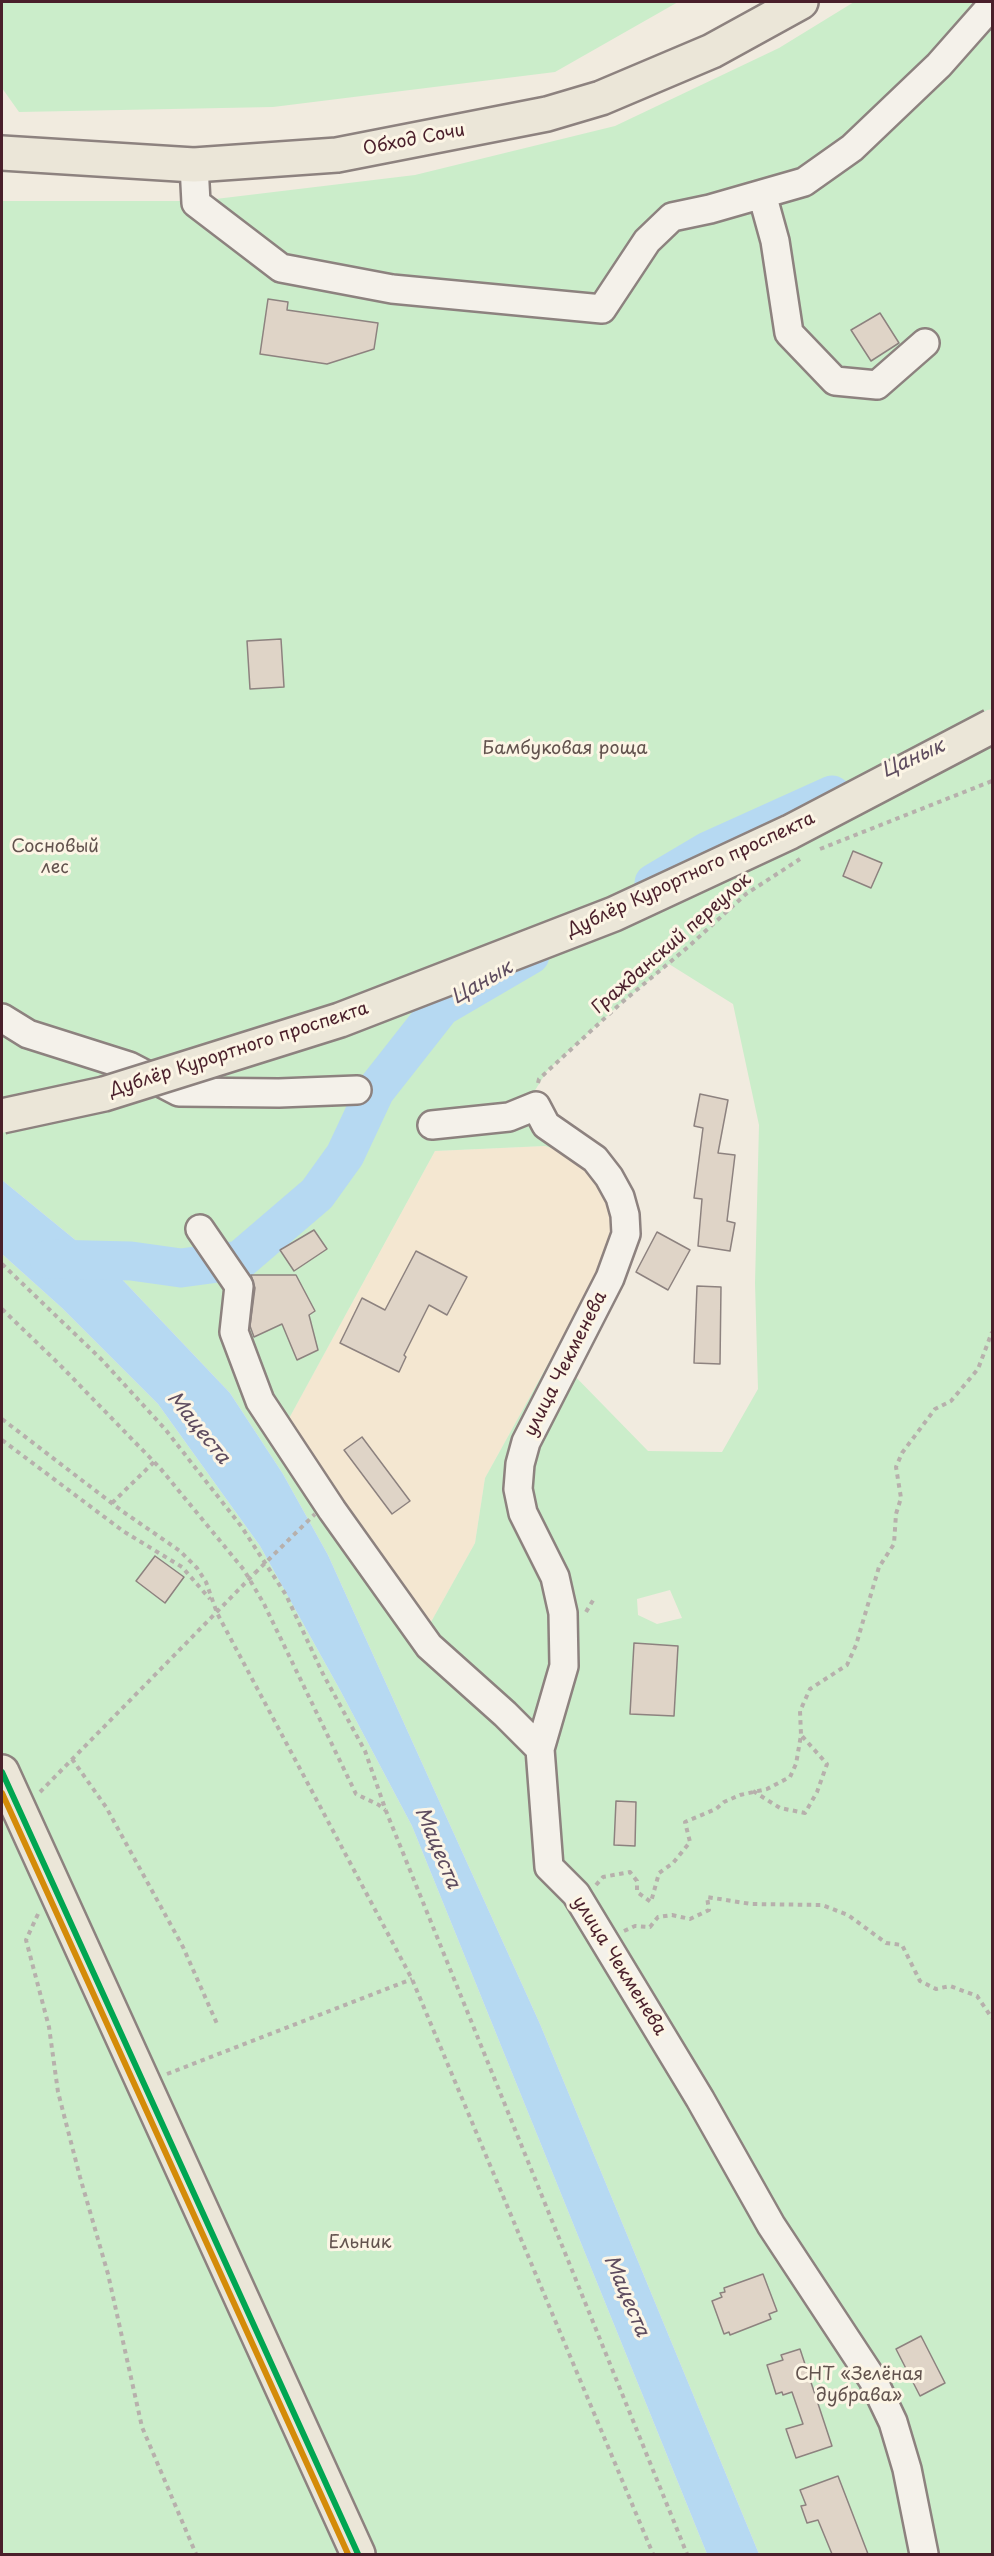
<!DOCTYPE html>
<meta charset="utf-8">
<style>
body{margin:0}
#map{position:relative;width:994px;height:2556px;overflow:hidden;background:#f1ebdf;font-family:"Playpen Sans",sans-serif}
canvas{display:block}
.frame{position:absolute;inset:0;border:3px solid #4a1f2b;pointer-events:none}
</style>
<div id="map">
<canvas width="994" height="2556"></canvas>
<div class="frame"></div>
</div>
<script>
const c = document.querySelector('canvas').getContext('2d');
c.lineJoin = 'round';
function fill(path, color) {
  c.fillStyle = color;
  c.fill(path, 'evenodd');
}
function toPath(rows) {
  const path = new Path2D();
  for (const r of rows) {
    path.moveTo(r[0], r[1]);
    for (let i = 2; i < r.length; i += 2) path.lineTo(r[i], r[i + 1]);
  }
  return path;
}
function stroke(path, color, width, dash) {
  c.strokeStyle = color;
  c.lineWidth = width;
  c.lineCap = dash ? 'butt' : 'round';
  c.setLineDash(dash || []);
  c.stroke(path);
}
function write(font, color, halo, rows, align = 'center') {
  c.font = font + ' "Playpen Sans",sans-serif';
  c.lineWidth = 6;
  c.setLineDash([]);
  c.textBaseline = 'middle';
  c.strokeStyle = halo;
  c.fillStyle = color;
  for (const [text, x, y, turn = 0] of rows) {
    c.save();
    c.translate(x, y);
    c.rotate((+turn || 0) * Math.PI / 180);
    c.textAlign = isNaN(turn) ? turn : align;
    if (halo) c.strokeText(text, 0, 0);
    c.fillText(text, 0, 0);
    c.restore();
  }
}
fill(toPath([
 [545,1146,575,1155,604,1179,616,1240,485,1478,475,1543,431,1622,286,1424,435,1151]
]), '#f4e7d1');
fill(toPath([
 [2,2,678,2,555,72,273,107,19,112,2,88],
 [854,2,992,2,992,2554,759,2554,540,2024,328,1555,283,1474,230,1393,117,1274,2,1180,2,201,199,201,415,175,615,126,779,48],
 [669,964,733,1004,759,1125,755,1283,758,1389,722,1452,648,1451,565,1366,610,1278,626,1234,625,1215,620,1197,609,1177,595,1159,576,1147,539,1116,534,1092,547,1071,620,1004],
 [545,1146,575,1155,604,1179,616,1241,485,1478,475,1543,431,1622,286,1424,435,1151],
 [670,1590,682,1618,657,1624,638,1615,637,1599],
 [2,1254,62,1308,158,1404,260,1546,340,1690,412,1826,707,2554,2,2554]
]), '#cbedca');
fill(toPath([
 [2,1180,117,1274,230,1393,283,1474,328,1555,540,2024,759,2554,707,2554,412,1826,340,1690,260,1546,158,1404,62,1308,2,1254]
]), '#b6d9f2');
stroke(toPath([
 [654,883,708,851,832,795],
 [49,1259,131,1261,181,1268,240,1260,317,1194,345,1155,375,1091,441,1007,530,955]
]), '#b6d9f2', 39);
const building = toPath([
 [268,299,288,302,287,310,378,323,374,349,327,364,260,354,268,299],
 [880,313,899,343,871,361,851,330,880,313],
 [281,639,284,687,250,689,247,641,281,639],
 [853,851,882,863,871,888,843,876,853,851],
 [700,1094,728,1100,718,1153,735,1155,727,1221,735,1223,730,1251,698,1246,702,1199,694,1198,703,1128,694,1126,700,1094],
 [314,1230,327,1249,294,1271,280,1250,314,1230],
 [657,1232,690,1250,668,1290,636,1272,657,1232],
 [416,1251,467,1277,447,1315,429,1305,404,1355,406,1357,399,1372,340,1343,362,1298,385,1310,416,1251],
 [251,1275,296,1275,315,1311,309,1315,318,1350,297,1360,282,1324,254,1337,250,1326,255,1288,251,1275],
 [697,1286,721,1287,720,1364,694,1363,697,1286],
 [362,1437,410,1501,392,1514,344,1450,362,1437],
 [155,1556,184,1577,165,1603,136,1581,155,1556],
 [634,1643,678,1646,674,1716,630,1714,634,1643],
 [616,1801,636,1802,635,1846,614,1845,616,1801],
 [763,2274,777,2311,769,2314,771,2319,730,2335,729,2332,724,2334,712,2301,722,2297,720,2293,725,2292,724,2288,763,2274],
 [921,2336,945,2383,920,2396,896,2349,921,2336],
 [800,2349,832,2446,796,2458,786,2429,803,2424,792,2392,783,2395,782,2392,776,2394,767,2365,783,2360,781,2355,800,2349],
 [838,2476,868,2554,832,2554,818,2520,807,2523,801,2506,806,2505,800,2490,838,2476]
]);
fill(building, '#dfd4c7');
stroke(building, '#8d827f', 1.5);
const minor = toPath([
 [194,165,196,203,281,268,392,289,602,309,647,241,672,217,710,209,804,182,852,148,939,65,992,5],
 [762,194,775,241,789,333,835,381,877,385,925,343],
 [2,1018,28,1034,129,1066,179,1092,279,1093,357,1090],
 [432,1125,509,1117,536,1106,546,1125,595,1159,609,1177,620,1197,625,1215,626,1234,610,1278,526,1442,520,1464,518,1489,523,1513,555,1577,563,1613,564,1666,540,1749,549,1867,576,1894,700,2099,771,2225,873,2380,893,2422,907,2469,924,2554],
 [200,1229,239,1286,234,1332,260,1401,332,1510,429,1646,505,1714,540,1749]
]);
const major = toPath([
 [2,1772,358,2554]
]);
const highway = toPath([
 [2,153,194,165,337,155,547,114,601,98,712,51,801,2]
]);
stroke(minor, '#8d827f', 32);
stroke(major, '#8d827f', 38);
stroke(highway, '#8d827f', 38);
stroke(toPath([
 [820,849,992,781],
 [538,1083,539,1079,620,1004,688,947,746,894,800,859],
 [2,1264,101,1359,165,1429,241,1526,286,1595,323,1674,365,1751,386,1811,687,2554],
 [2,1309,59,1364,160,1468,244,1570,264,1604,356,1794,379,1805,385,1810],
 [2,1419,122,1511,180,1551,197,1568,206,1582,217,1613,412,1979,653,2554],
 [2,1440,123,1531,182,1567,210,1599],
 [112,1503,154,1462],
 [586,1612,595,1597],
 [72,1759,106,1807,183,1947,218,2026],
 [753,1791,780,1808,805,1813,817,1792,827,1764,802,1736],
 [40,1792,255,1573],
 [596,1885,603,1877,630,1872,637,1881,637,1892,651,1902,659,1873,673,1863,690,1842,685,1822,716,1809,724,1802,740,1795,767,1789,790,1777,796,1764,801,1735,800,1711,810,1689,847,1665,856,1645,879,1567,894,1544,896,1514,901,1498,896,1467,902,1453,935,1409,951,1401,978,1369,992,1332],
 [38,1914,26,1940,49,2027,58,2092,80,2177,108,2274,142,2427,196,2554],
 [624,1931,635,1926,650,1927,658,1917,672,1915,690,1919,709,1910,707,1897,751,1904,822,1905,848,1915,886,1943,902,1945,920,1981,936,1989,950,1986,977,1996,992,2018],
 [167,2074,412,1979]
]), '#b7b0ac', 4, [4.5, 4.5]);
stroke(minor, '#f4f1ea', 27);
stroke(major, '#ebe6d8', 33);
stroke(highway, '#ebe6d8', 33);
const highwayBridge = toPath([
 [2,1116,104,1094,340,1020,614,914,790,832,992,726]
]);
stroke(highwayBridge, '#8d827f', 38, []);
stroke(toPath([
 [255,1573,315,1514]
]), '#b7b0ac', 4, [4.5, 4.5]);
stroke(highwayBridge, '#ebe6d8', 33);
stroke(toPath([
 [2,1772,358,2554]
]), '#00a651', 6);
stroke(toPath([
 [2,1793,348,2554]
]), '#d48b09', 6);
write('18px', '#4a1f2b', '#fcf5e5', [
 ["Обход Сочи",414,140,-11],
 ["Дублёр Курортного проспекта",691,875,-25],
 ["Гражданский переулок",672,944,-41],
 ["Дублёр Курортного проспекта",239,1050,-18],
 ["улица Чекменева",566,1364,-63],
 ["улица Чекменева",619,1966,58]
]);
write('18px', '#62534e', '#fcf5e5', [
 ["Бамбуковая роща",565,749],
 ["Сосновый",55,847],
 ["лес",55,868],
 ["Ельник",360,2243],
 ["СНТ «Зелёная",859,2375],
 ["дубрава»",859,2396]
]);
write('italic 20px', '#5e4c5f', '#fcf5e5', [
 ["Цанык",913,759,-24],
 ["Цанык",482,983,-30],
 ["Мацеста",198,1428,51],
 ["Мацеста",437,1848,67],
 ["Мацеста",626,2296,67]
]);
</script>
